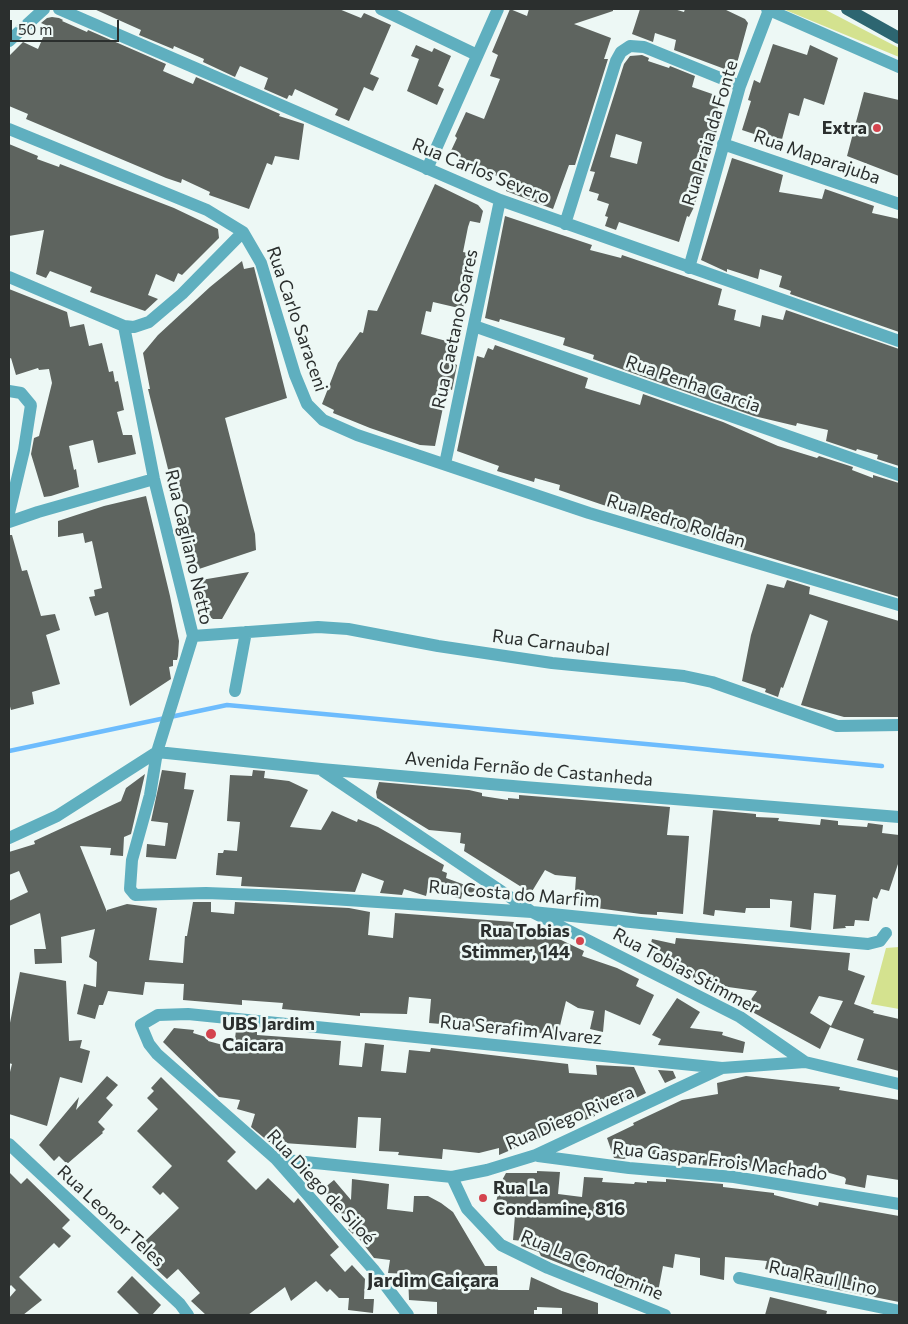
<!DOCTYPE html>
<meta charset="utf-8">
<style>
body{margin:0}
#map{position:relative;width:908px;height:1324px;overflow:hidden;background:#edf8f5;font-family:Commissioner,sans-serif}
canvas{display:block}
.frame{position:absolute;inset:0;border:10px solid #2b2f2e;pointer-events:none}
.scale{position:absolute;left:10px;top:20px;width:109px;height:22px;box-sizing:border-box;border:2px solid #2b2f2e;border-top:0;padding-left:6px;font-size:15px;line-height:18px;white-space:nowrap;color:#2b2f2e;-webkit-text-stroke:4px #edf8f5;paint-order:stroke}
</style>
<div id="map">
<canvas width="908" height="1324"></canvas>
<div class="frame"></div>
<div class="scale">50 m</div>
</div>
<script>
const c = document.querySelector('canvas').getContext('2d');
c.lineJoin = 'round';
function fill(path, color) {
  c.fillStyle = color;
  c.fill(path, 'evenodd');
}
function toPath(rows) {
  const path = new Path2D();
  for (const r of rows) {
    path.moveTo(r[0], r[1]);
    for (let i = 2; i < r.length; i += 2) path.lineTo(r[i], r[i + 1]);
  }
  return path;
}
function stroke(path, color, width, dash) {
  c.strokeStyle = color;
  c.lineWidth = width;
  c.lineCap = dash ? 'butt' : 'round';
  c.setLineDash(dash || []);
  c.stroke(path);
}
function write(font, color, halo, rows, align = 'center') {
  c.font = font + ' Commissioner,sans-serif';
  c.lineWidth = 5;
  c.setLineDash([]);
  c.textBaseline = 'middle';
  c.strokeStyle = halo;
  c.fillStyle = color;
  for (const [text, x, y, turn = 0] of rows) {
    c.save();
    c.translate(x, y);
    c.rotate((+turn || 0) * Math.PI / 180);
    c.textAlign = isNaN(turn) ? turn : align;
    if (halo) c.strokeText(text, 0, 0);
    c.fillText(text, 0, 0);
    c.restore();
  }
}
fill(toPath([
 [783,9,824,9,899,48,899,57],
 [899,947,899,1009,871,1004,886,948]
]), '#d4e28f');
stroke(toPath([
 [9,751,227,705,882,766]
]), '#6dbcfd', 4.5);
fill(toPath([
 [94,9,339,9,361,18,364,13,391,25,370,74,379,78,373,91,364,87,349,121,335,115,338,109,310,96,295,89,292,96,289,95,287,99,264,89,268,78,240,66,235,77,203,62,204,59,174,46,173,49,139,35,141,30],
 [510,9,527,16,529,9,613,9,613,11,574,24,611,38,604,59,608,59,575,165,569,165,553,209,506,191,509,182,450,153,457,138,455,136,466,112,484,119,500,79,490,76,498,55,492,52],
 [640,9,674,9,684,12,685,9,724,9,745,19,748,23,736,67,730,71,674,50,676,40,655,33,653,42,632,34],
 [52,17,59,18,63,20,62,21,87,32,88,30,166,64,163,71,193,84,196,77,280,114,279,116,304,124,299,160,275,156,272,165,267,163,249,209,209,195,210,192,182,179,181,183,166,178,26,119,28,114,9,106,9,56,23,42,38,49,48,26,41,23,47,18],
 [773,44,807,55,810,45,838,58,824,105,804,98,799,116,789,113,781,143,742,130,751,101,748,100,754,80,760,83],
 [416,45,432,52,434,48,451,56,438,86,444,89,437,105,407,91,419,59,411,56],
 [642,55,649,58,648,61,669,68,670,66,695,76,692,87,721,97,717,111,722,113,713,144,694,207,689,217,687,216,679,242,619,222,616,230,605,226,608,217,605,216,609,204,597,200,599,194,589,191,595,172,590,171,624,64,630,56],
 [616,134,642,142,637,164,610,157],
 [864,92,899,100,899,176,847,156],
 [9,144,38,156,37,159,59,167,60,164,174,208,218,229,219,238,182,275,178,273,174,282,156,274,148,295,158,299,145,311,90,292,92,287,50,271,46,278,36,274,44,230,9,236],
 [732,158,783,175,779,192,822,199,825,189,874,206,872,213,899,219,899,332,790,294,791,291,779,287,782,276,760,269,758,279,727,269,727,272,701,260],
 [435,184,478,205,483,211,480,223,470,221,468,227,463,252,472,254,463,309,433,302,431,312,426,311,421,334,457,344,453,363,457,365,452,390,447,388,435,446,420,445,370,428,333,413,334,410,322,404,338,363,360,332,363,333,368,310,377,311],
 [505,216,592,245,590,250,621,258,622,255,722,289,718,305,736,310,734,320,760,327,762,315,783,320,786,310,899,349,899,466,877,459,878,455,857,449,856,451,826,441,828,430,797,423,796,426,754,416,593,359,594,355,563,345,565,338,500,319,499,322,485,318],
 [242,261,244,269,254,267,287,398,225,418,255,534,256,550,193,571,181,522,187,521,182,499,176,501,148,389,150,389,143,353,158,335,210,287],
 [9,289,67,312,70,327,84,324,89,346,102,343,109,372,113,371,115,382,118,381,124,410,117,412,123,435,132,435,136,454,98,463,93,440,69,446,74,470,76,469,79,487,51,496,44,497,31,454,34,438,39,436,52,383,49,369,39,370,38,368,16,375,11,358,9,359],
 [495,345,588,378,585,388,640,405,643,394,723,422,778,446,817,458,819,456,853,467,852,470,873,478,873,475,899,483,899,597,662,525,559,490,560,485,535,478,534,482,497,471,499,466,457,451,477,356,484,358,488,348,493,350],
 [146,496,170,596,179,641,178,656,177,660,173,660,173,666,169,667,171,679,130,706,108,612,95,616,89,597,95,596,94,590,102,588,92,541,85,543,83,533,58,537,58,521,104,506],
 [9,535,12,535,22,571,27,570,41,616,55,614,60,630,46,635,60,684,32,692,34,704,11,710,9,703],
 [249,572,222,619,213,619,206,614,202,609,195,581],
 [787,580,810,587,809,594,899,621,899,717,844,717,801,705,828,621,810,614,783,688,781,687,778,697,765,692,766,689,742,681,751,635,767,584,784,588],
 [162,770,186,773,184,789,194,790,176,859,146,857,147,844,165,846,168,823,151,821],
 [253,770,265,771,264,778,289,781,308,790,290,827,321,830,332,811,357,822,358,819,378,827,444,865,442,871,447,873,446,878,487,893,462,894,461,899,428,888,426,896,404,889,402,895,380,893,384,881,362,873,355,892,241,886,242,877,216,875,218,853,223,853,224,850,237,851,240,822,227,821,230,775,252,776],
 [145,774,131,834,124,837,123,856,110,855,111,848,80,846,107,912,107,910,127,904,157,908,149,960,183,963,185,936,187,936,193,902,211,902,211,912,234,914,235,902,349,908,370,912,368,935,393,938,395,913,514,922,513,927,557,938,584,951,582,956,617,968,639,979,636,986,654,995,640,1025,605,1010,603,1032,590,1029,594,1011,578,1008,566,1001,557,1038,537,1032,429,1023,431,999,409,997,407,1014,360,1013,360,1016,282,1009,283,1003,242,1000,242,1005,183,1000,184,984,145,982,143,995,108,991,103,1005,99,1005,95,1019,77,1014,84,984,96,987,97,962,89,957,95,929,61,937,62,963,35,964,34,949,46,949,40,913,9,926,9,901,28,892,19,871,9,875,9,852,35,844,34,841,121,801,126,788],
 [379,782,469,790,482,793,482,796,508,800,508,798,519,799,519,795,670,807,667,835,689,836,683,914,661,912,657,912,657,915,641,914,574,905,576,877,555,875,545,870,531,893,464,851,465,844,460,843,461,833,429,830,377,798,376,792],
 [713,810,756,814,756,817,779,818,778,821,820,825,821,819,838,821,838,825,867,827,868,823,883,825,882,833,899,835,899,861,889,891,881,889,877,899,873,897,869,921,855,920,854,926,845,926,846,928,833,929,836,895,814,893,811,930,790,927,792,901,770,899,770,908,746,908,745,913,715,910,714,916,703,914],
 [676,938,850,953,848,970,865,976,854,1004,874,1011,873,1013,899,1019,899,1071,857,1060,864,1039,830,1027,820,1049,745,1008,757,991,692,982,693,975,664,969,666,962,650,958,651,952,649,952,652,939,675,944],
 [819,996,843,1001,831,1026,810,1013],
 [20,972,66,981,69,1041,82,1040,80,1048,90,1051,82,1083,60,1077,47,1126,9,1114,9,1076,12,1064,9,1063,9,1028],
 [677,998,700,1012,690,1028,723,1032,722,1035,745,1042,743,1053,658,1045,661,1039,652,1035],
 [174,1028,194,1030,193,1033,209,1038,208,1041,234,1048,236,1030,257,1032,257,1035,341,1041,339,1065,362,1067,365,1043,384,1045,381,1071,406,1073,409,1050,430,1052,431,1048,568,1064,569,1073,597,1075,596,1065,634,1067,646,1093,634,1099,593,1109,595,1116,585,1120,581,1110,557,1117,560,1129,499,1155,499,1148,479,1153,443,1149,442,1159,398,1155,399,1152,379,1151,381,1118,358,1117,356,1148,269,1142,251,1127,255,1114,237,1109,240,1100,219,1097,163,1042],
 [658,1070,673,1071,676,1078,665,1083],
 [107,1076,118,1085,106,1098,113,1105,98,1122,105,1129,102,1132,103,1133,67,1164,59,1156,54,1161,39,1145,79,1097,76,1110],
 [746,1076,824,1085,840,1087,839,1090,899,1100,899,1180,867,1175,865,1188,845,1184,846,1179,844,1177,815,1169,812,1178,777,1170,667,1163,668,1155,652,1154,653,1145,624,1159,614,1158,607,1138,634,1125,633,1123,682,1100,718,1094,717,1083],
 [161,1077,236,1152,227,1161,256,1190,268,1178,294,1203,298,1198,339,1247,330,1255,345,1272,352,1265,365,1279,364,1299,374,1299,373,1313,348,1310,349,1298,339,1298,330,1289,327,1292,316,1281,291,1301,285,1287,248,1315,206,1315,191,1301,200,1293,178,1269,167,1279,152,1265,147,1258,149,1256,140,1246,179,1208,163,1192,160,1195,152,1187,172,1166,137,1131,158,1109,147,1098,154,1091,151,1088],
 [537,1171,560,1172,558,1194,582,1197,584,1177,603,1178,602,1182,634,1184,635,1182,647,1183,647,1181,666,1182,666,1179,723,1184,723,1187,774,1193,774,1195,818,1206,819,1202,899,1216,899,1302,819,1286,781,1276,782,1273,765,1269,767,1261,725,1257,724,1280,700,1275,700,1258,675,1254,673,1268,663,1266,657,1297,614,1286,614,1276,584,1271,584,1273,541,1256,539,1252,521,1246,522,1241,513,1240,515,1215,494,1212,500,1184,506,1173,537,1173],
 [9,1172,21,1184,27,1178,70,1220,62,1228,71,1236,59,1248,54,1243,19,1277,42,1300,23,1315,9,1315,9,1298,16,1290,11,1285,9,1287],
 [352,1179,389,1184,387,1209,413,1212,414,1196,428,1196,441,1203,453,1212,485,1266,497,1266,498,1290,529,1290,531,1277,562,1291,598,1303,598,1315,562,1315,562,1308,537,1307,537,1310,534,1310,534,1315,437,1314,437,1302,409,1300,408,1274,388,1273,390,1260,374,1258,354,1232,353,1234,348,1229,349,1223,323,1189,334,1180,351,1200],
 [132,1276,161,1305,152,1315,140,1315,117,1292],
 [770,1297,827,1311,826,1315,765,1315]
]), '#5e645f');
stroke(toPath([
 [59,9,500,200,899,341],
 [381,9,477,55],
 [767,9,899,67],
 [9,41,44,9],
 [9,129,207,210,243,232,261,263,295,375,307,404,323,420,357,435,589,513,899,605],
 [723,144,899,204],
 [427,169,498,9],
 [565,224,616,61,621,52,630,46,644,47,740,86],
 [689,268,740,86,769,10],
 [9,277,124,326,134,327,149,322,182,294,243,232],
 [124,326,154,479,193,636,157,752,150,795,132,860,130,889,135,895,206,893,285,896,532,912,700,929,868,944,880,941,886,933],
 [474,326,899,475],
 [9,391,21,393,31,405,24,450,9,513],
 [445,464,500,200],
 [9,522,38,512,154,479],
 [193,636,318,627,348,629,438,646,552,663,684,676,712,682,837,726,899,725],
 [235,691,246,632],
 [157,752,321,769,524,787,899,817],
 [323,771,532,912,740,1017,805,1062],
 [9,838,57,816,157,752],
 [9,1144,180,1304,188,1315],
 [538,1156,629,1168,734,1177,899,1204],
 [276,1159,452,1177,487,1170,536,1155,722,1068],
 [452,1177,467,1209,501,1245,548,1268,665,1315],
 [739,1278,899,1311],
 [408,1315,373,1269,276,1159,157,1054,149,1044,141,1025,158,1015,188,1014,722,1068,805,1062,899,1084]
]), '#5fafbf', 12);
stroke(toPath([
 [847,9,899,38]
]), '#2d6671', 12);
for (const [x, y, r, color] of [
 [877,128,5,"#d4444e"],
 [580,941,5,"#d4444e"],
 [211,1034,6,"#d4444e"],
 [483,1198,5,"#d4444e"]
]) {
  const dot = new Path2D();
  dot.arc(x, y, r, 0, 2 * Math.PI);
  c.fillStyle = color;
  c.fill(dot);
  stroke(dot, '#edf8f5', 2);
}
write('bold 18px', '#2b2f2e', '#edf8f5', [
 ["Extra",867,128],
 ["Rua Tobias",570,931],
 ["Stimmer, 144",570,952],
 ["UBS Jardim",222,1024,"left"],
 ["Caicara",222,1045,"left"],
 ["Rua La",493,1188,"left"],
 ["Condamine, 816",493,1209,"left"]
], 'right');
write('18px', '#2b2f2e', '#edf8f5', [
 ["Rua Praia da Fonte",710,133,-73],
 ["Rua Maparajuba",817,157,19],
 ["Rua Carlos Severo",481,171,22],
 ["Rua Carlo Saraceni",297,319,71],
 ["Rua Caetano Soares",455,329,-78],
 ["Rua Penha Garcia",693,384,19],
 ["Rua Pedro Roldan",676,521,17],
 ["Rua Gagliano Netto",189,547,77],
 ["Rua Carnaubal",551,643,7],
 ["Avenida Fernão de Castanheda",529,769,5],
 ["Rua Costa do Marfim",514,894,5],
 ["Rua Tobias Stimmer",686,971,28],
 ["Rua Serafim Alvarez",521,1030,6],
 ["Rua Diego Rivera",570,1118,-23],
 ["Rua Gaspar Frois Machado",720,1161,7],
 ["Rua Diego de Siloé",321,1187,47],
 ["Rua Leonor Teles",111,1216,43],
 ["Rua La Condomine",592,1265,23],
 ["Rua Raul Lino",823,1278,12]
]);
write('bold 20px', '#2b2f2e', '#edf8f5', [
 ["Jardim Caiçara",433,1280]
]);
</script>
